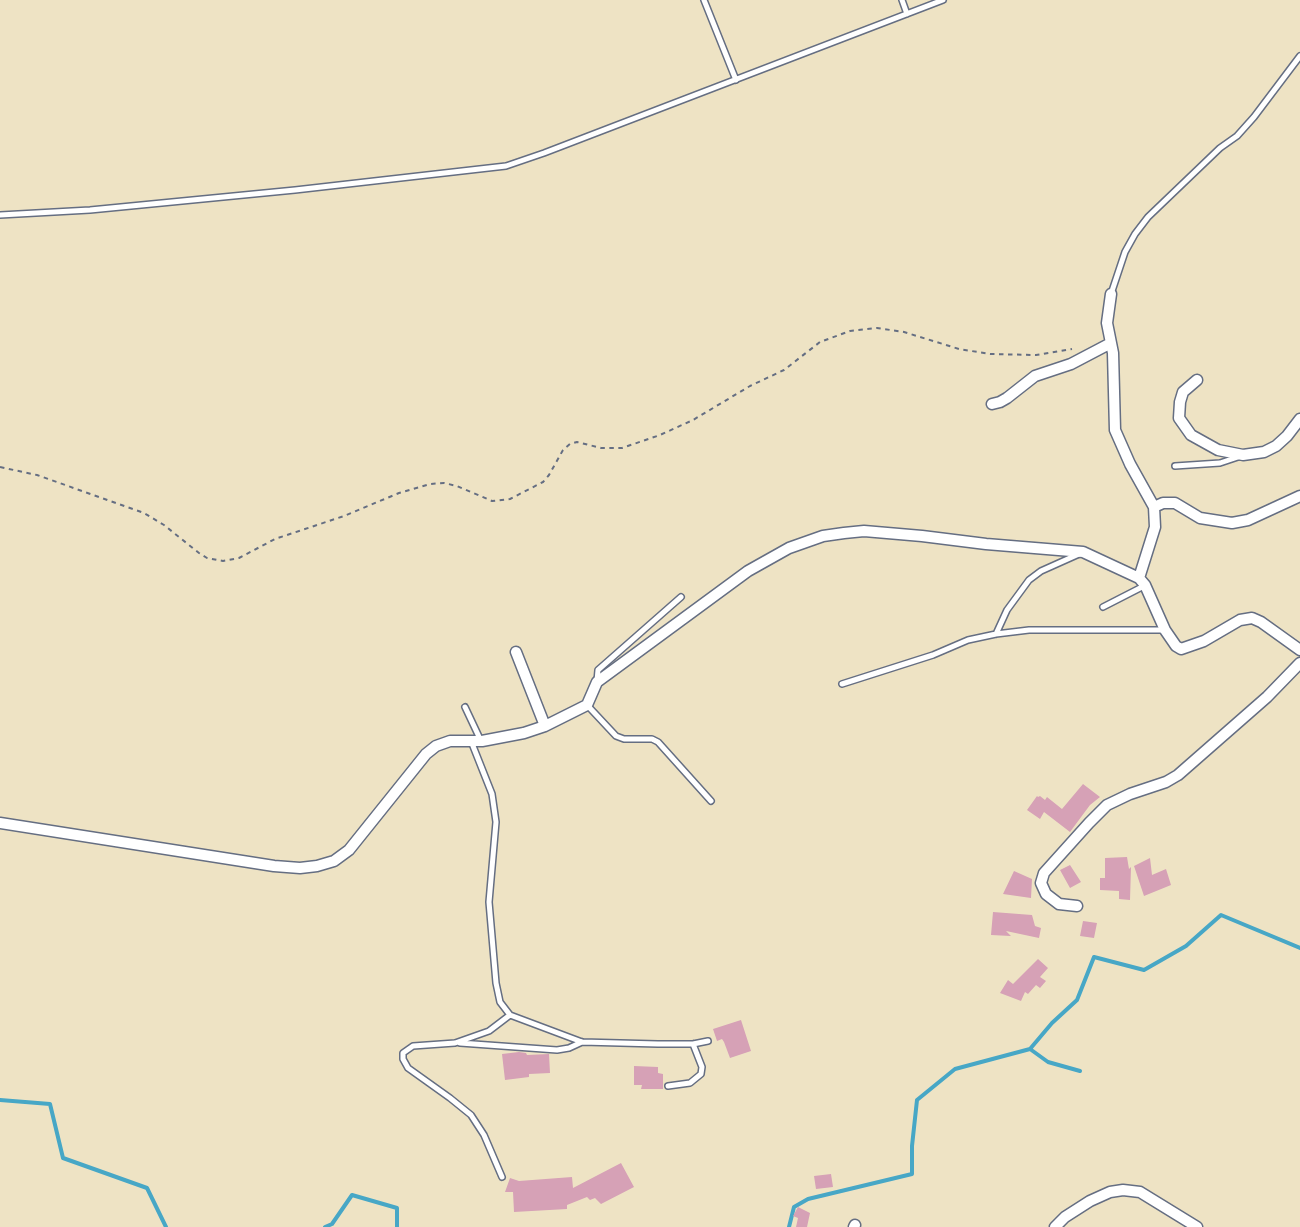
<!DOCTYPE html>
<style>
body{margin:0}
canvas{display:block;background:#eee3c4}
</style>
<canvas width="1300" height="1227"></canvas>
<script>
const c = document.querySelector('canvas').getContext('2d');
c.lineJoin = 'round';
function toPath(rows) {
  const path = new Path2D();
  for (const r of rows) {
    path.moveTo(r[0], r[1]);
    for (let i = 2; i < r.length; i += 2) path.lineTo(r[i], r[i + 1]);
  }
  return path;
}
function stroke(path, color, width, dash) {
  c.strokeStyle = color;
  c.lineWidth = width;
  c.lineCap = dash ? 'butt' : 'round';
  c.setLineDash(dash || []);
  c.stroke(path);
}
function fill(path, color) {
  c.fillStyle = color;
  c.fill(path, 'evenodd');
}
stroke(toPath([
 [1030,1049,1052,1023,1077,1000,1094,957,1144,970,1186,946,1221,915,1300,948],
 [0,1100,50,1104,63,1158,147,1188,166,1227],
 [325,1227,332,1224,352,1195,397,1208,397,1227],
 [789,1227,794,1207,808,1199,912,1174,912,1146,917,1100,955,1069,1030,1049,1048,1062,1080,1071]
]), '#47a7c6', 4);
fill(toPath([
 [1083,784,1100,797,1090,805,1070,832,1044,812,1040,819,1027,810,1037,796,1038,797,1040,796,1045,800,1047,797,1062,809],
 [1127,857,1129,869,1131,867,1130,900,1119,899,1119,891,1100,890,1100,878,1105,878,1105,858],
 [1150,858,1152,875,1166,869,1171,885,1144,896,1134,866],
 [1070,865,1081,882,1070,888,1060,870],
 [1014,871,1032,879,1031,898,1003,894],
 [993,912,1032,915,1035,926,1041,928,1039,938,1006,931,1011,936,991,935],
 [1083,921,1097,923,1094,938,1080,936],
 [1038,959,1048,968,1040,977,1046,981,1040,988,1036,985,1028,994,1025,992,1021,1001,1000,993,1008,980,1013,984],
 [741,1020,751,1051,730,1058,724,1042,722,1039,717,1041,713,1029],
 [519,1052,526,1053,527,1055,549,1054,550,1073,529,1074,529,1077,505,1080,502,1054],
 [634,1066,658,1067,658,1073,663,1074,663,1089,641,1089,642,1085,634,1085],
 [621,1163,634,1187,601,1204,595,1198,590,1200,587,1197,567,1205,567,1209,514,1212,513,1192,505,1192,510,1178,519,1181,572,1177,573,1188],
 [831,1174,833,1187,816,1189,814,1176],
 [798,1207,810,1213,807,1227,796,1227,798,1218,793,1216]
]), '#d6a1b6');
const service = toPath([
 [704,0,736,80],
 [902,0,907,14],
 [0,215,90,210,295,190,506,166,544,153,943,0],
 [1111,294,1125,252,1135,234,1148,217,1220,148,1237,136,1254,117,1300,56],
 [1175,466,1220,463,1241,456],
 [1103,607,1144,586],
 [996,634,1007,610,1029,580,1041,571,1079,554],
 [597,681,598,670,681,597],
 [842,684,933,655,968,640,996,634,1029,630,1165,630],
 [587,705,616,736,624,739,652,739,658,742,711,801],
 [465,707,481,741],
 [471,741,492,794,496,822,489,902,496,983,500,1002,510,1015,582,1042,658,1044,693,1044,708,1041],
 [460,1043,557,1050,569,1048,582,1042],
 [668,1086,690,1083,701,1074,702,1067,693,1044],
 [502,1177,484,1135,471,1115,450,1098,408,1068,403,1059,403,1053,413,1046,455,1043,489,1031,510,1015]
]);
const minor = toPath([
 [1111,294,1107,323,1113,353,1115,430,1130,464,1154,507,1155,527,1139,578],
 [1197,380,1183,392,1180,402,1179,418,1191,435,1218,450,1243,455,1264,452,1276,446,1287,436,1300,419],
 [992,404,1000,402,1007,398,1035,376,1071,364,1111,343],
 [1154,507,1163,503,1175,503,1200,518,1232,523,1248,520,1300,496],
 [516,652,545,726],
 [0,823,274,866,300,868,317,866,334,861,349,850,426,754,436,746,450,741,482,741,524,733,545,726,587,705,597,682,748,571,789,548,823,536,844,533,864,531,922,536,986,544,1083,552,1139,578,1145,585,1165,630,1176,646,1181,649,1204,641,1240,620,1252,618,1261,622,1300,650],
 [1077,906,1059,904,1046,894,1041,883,1044,873,1089,823,1107,805,1130,794,1166,782,1178,775,1267,697,1300,663],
 [854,1227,855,1225],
 [1055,1227,1065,1217,1090,1201,1110,1192,1123,1190,1140,1192,1197,1227]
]);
stroke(service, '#656e82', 8);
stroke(minor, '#656e82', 13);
stroke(toPath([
 [0,467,37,475,144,513,164,525,199,553,207,558,223,561,239,558,275,539,344,516,399,493,430,484,444,483,457,486,492,501,510,499,543,482,549,475,563,450,570,444,577,442,601,448,622,448,660,435,693,420,750,386,784,370,820,342,850,331,877,328,904,332,959,349,990,354,1036,355,1072,349]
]), '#656e82', 2, [4.5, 4.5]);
stroke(service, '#fff', 5);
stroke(minor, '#fff', 10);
</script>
